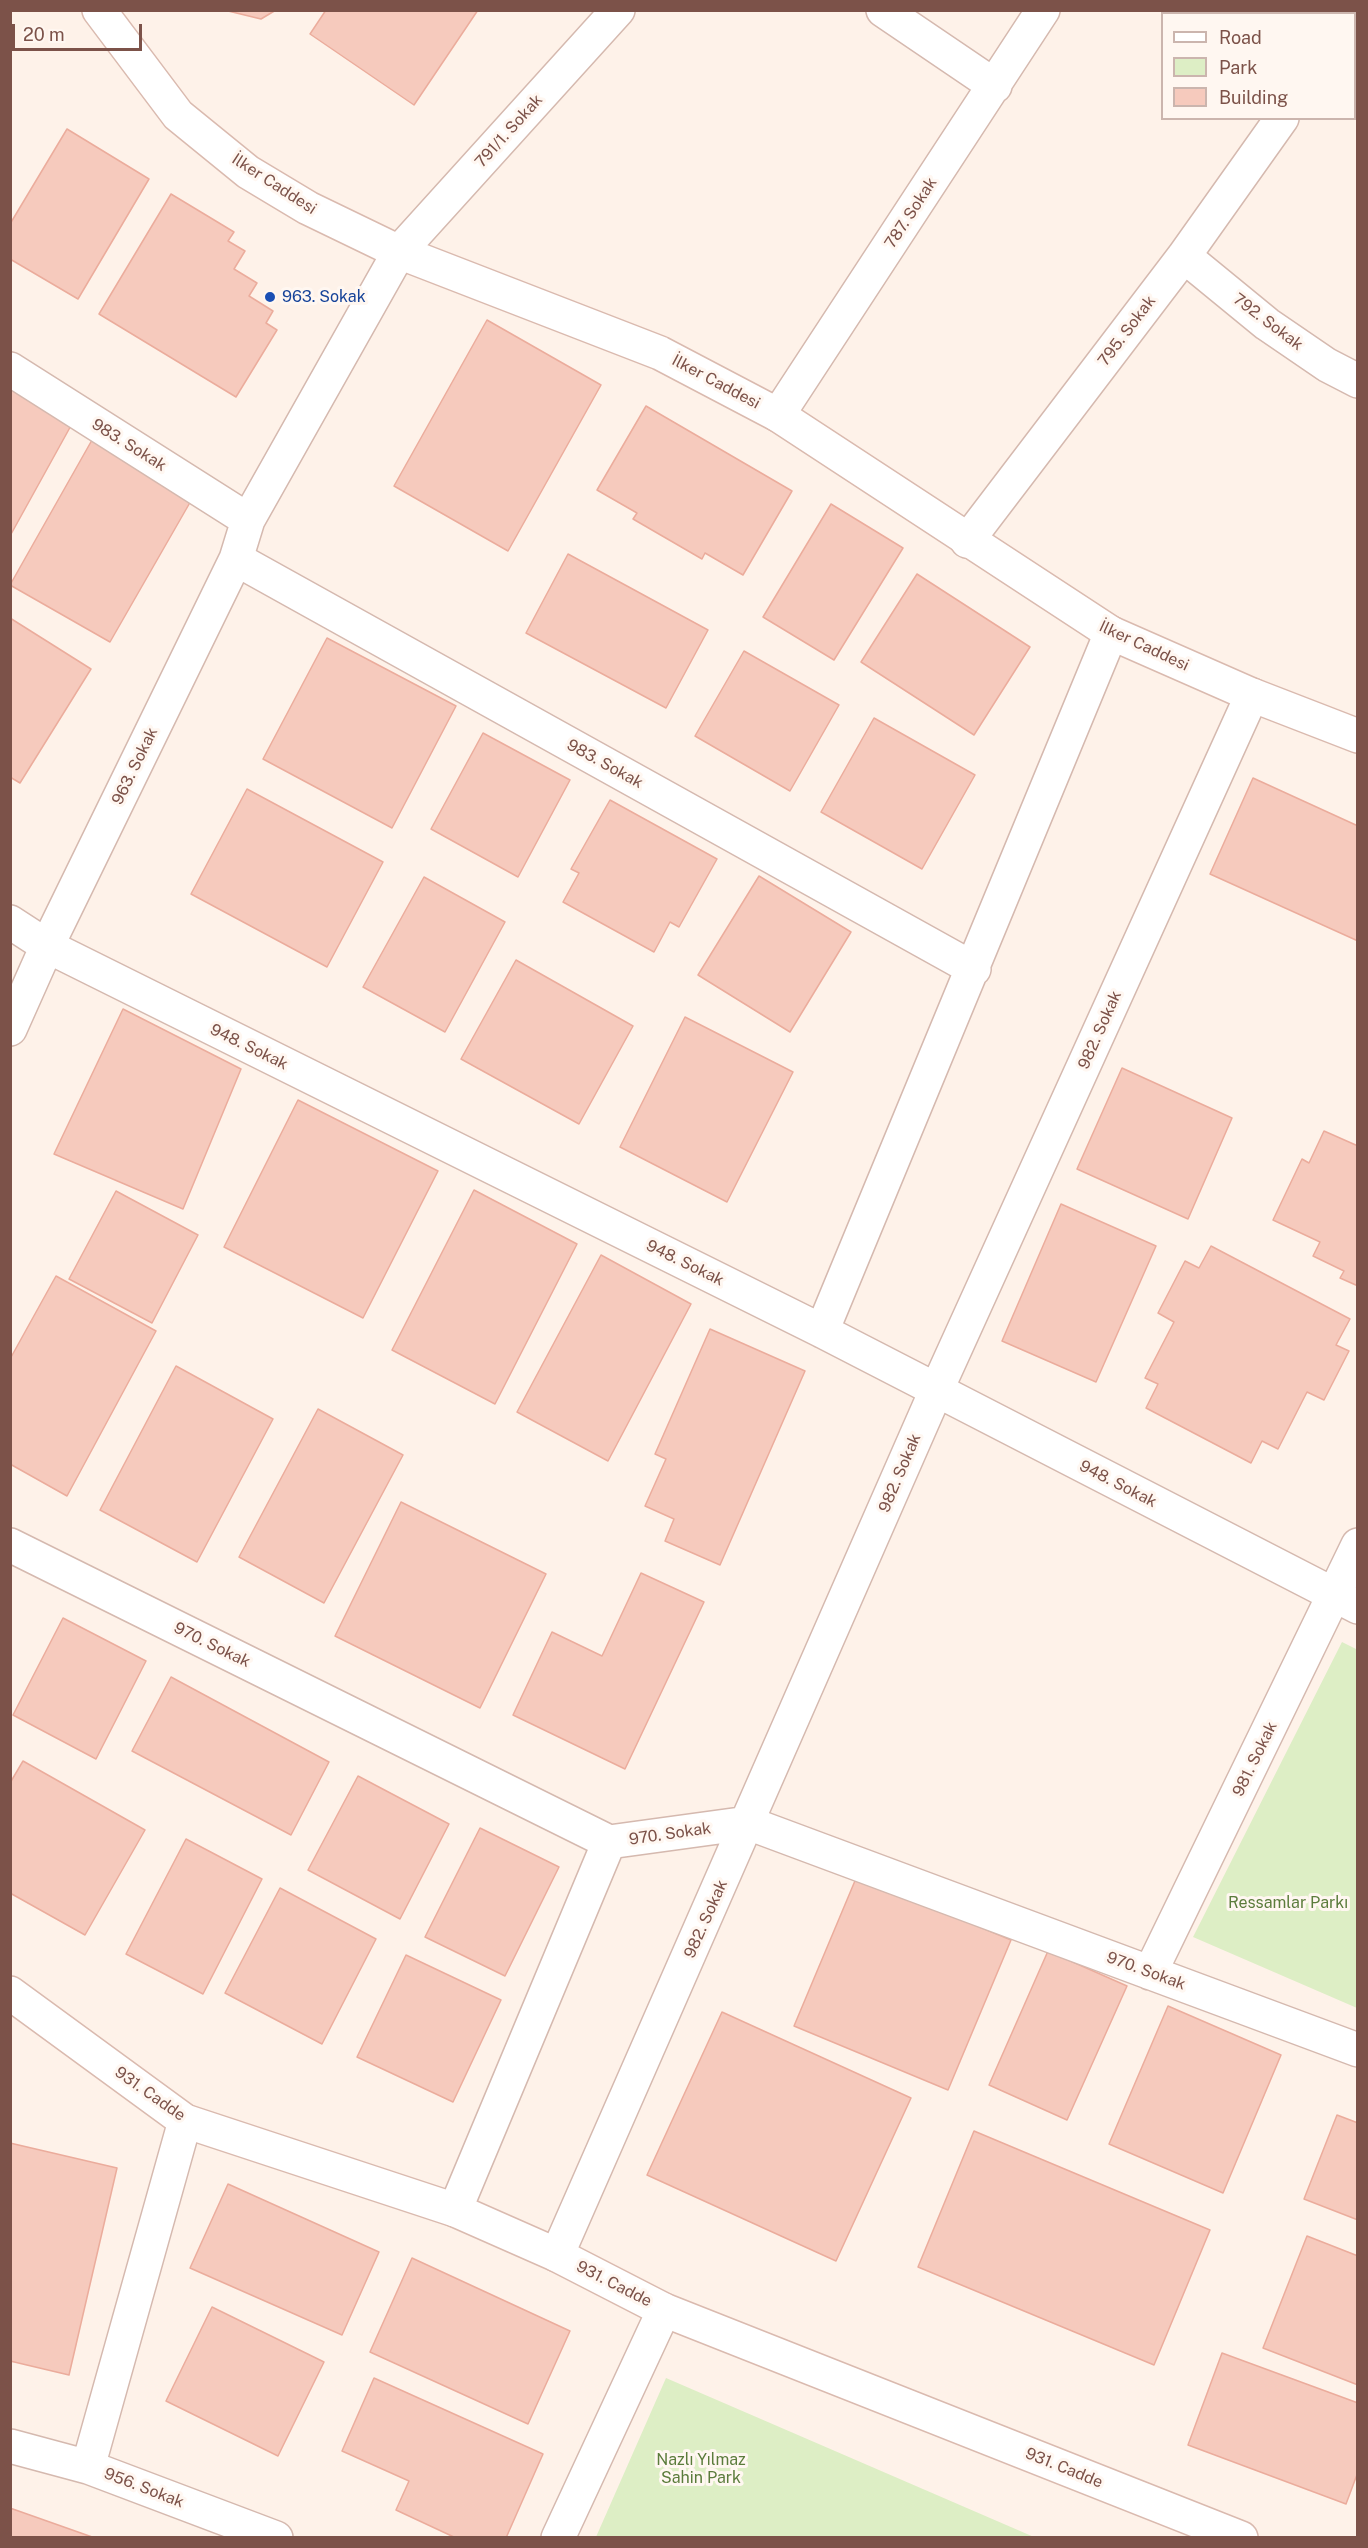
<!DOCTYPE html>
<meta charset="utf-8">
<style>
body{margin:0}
#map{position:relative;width:1368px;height:2548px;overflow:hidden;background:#fef2e9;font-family:"Public Sans",sans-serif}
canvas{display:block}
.frame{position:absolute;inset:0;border:12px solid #7c5249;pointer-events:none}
.legend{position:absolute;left:1161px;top:12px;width:195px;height:108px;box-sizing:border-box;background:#fff7f1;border:2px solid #cbb5ae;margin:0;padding:8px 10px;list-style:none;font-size:18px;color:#7c5249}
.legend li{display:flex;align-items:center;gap:12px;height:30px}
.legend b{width:30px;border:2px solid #cbb5ae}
.scale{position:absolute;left:12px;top:24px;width:130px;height:27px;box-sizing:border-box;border:3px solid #7c5249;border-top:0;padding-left:8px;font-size:18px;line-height:21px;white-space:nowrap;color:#7c5249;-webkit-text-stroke:4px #fff7f1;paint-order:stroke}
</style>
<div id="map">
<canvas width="1368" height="2548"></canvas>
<div class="frame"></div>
<ul class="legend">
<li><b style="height:8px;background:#fff"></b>Road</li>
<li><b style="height:16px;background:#ddeec5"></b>Park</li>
<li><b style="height:16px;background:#f6cabd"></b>Building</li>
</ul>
<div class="scale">20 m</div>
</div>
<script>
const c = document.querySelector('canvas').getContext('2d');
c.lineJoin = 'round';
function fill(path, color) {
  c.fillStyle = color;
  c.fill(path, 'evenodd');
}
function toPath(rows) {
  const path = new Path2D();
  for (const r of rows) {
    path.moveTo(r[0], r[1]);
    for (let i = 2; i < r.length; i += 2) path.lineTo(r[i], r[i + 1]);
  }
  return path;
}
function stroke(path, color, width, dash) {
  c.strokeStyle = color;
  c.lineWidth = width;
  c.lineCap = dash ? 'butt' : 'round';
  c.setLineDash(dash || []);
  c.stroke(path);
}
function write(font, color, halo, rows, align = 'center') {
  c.font = font + ' "Public Sans",sans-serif';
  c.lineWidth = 6;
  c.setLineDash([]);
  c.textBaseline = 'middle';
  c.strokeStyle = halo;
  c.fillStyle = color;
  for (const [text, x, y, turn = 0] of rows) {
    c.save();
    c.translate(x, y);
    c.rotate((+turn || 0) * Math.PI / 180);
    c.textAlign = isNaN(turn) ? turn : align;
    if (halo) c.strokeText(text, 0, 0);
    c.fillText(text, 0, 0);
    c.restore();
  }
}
fill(toPath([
 [1342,1642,1358,1650,1357,2008,1193,1937],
 [666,2378,1034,2537,596,2537]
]), '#ddeec5');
const building = toPath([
 [224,10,276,10,261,19,224,10],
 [326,10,478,10,414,105,310,34,326,10],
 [67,129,149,179,78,299,10,259,10,224,67,129],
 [171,194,234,232,228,241,245,251,234,269,257,283,249,296,273,311,266,323,277,330,236,397,99,314,171,194],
 [487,320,601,385,508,551,394,486,487,320],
 [10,387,73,422,10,536,10,387],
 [646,406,792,491,743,575,705,553,702,559,633,519,637,513,597,490,646,406],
 [92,440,192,499,110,642,10,585,92,440],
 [831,504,903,548,834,660,763,617,831,504],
 [568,554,708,630,666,708,526,633,568,554],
 [917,574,1030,647,974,735,861,662,917,574],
 [10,618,91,669,20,783,10,777,10,618],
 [327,638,456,706,392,828,263,759,327,638],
 [744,651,839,705,790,791,695,736,744,651],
 [874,718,975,775,922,869,821,812,874,718],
 [483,733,570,780,518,877,431,829,483,733],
 [1253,778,1358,826,1358,941,1210,874,1253,778],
 [247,789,383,862,327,967,191,894,247,789],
 [610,800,717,859,679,927,670,922,654,952,563,902,579,873,571,869,610,800],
 [759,876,851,932,790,1032,698,975,759,876],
 [424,877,505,922,445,1032,363,987,424,877],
 [516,960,633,1026,579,1124,461,1059,516,960],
 [123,1009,241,1069,183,1209,54,1154,123,1009],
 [685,1017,793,1072,727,1202,620,1147,685,1017],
 [1122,1068,1232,1118,1188,1219,1077,1169,1122,1068],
 [298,1100,438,1171,363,1318,224,1247,298,1100],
 [1324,1131,1358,1146,1358,1286,1340,1278,1344,1271,1313,1256,1320,1242,1273,1220,1302,1159,1309,1163,1324,1131],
 [474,1190,577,1244,495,1404,392,1350,474,1190],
 [116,1191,198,1235,152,1323,69,1279,116,1191],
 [1061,1204,1156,1246,1096,1382,1002,1341,1061,1204],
 [1211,1246,1350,1319,1336,1345,1349,1351,1324,1400,1307,1392,1278,1449,1262,1441,1251,1463,1146,1408,1158,1384,1145,1378,1174,1322,1158,1313,1185,1261,1199,1268,1211,1246],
 [601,1255,691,1304,608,1461,517,1412,601,1255],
 [56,1276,156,1331,67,1496,10,1464,10,1359,56,1276],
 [710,1329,805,1371,720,1565,665,1541,674,1519,645,1506,666,1459,655,1454,710,1329],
 [176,1366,273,1419,197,1562,100,1510,176,1366],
 [318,1409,403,1455,324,1603,239,1557,318,1409],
 [401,1502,546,1574,480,1708,335,1636,401,1502],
 [641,1573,704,1602,625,1769,513,1715,552,1632,602,1656,641,1573],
 [63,1618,146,1661,96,1759,13,1715,63,1618],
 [171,1677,329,1762,291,1835,132,1751,171,1677],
 [23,1761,145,1830,85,1935,10,1893,10,1783,23,1761],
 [358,1776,449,1824,400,1919,308,1870,358,1776],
 [480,1828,559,1867,505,1976,425,1937,480,1828],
 [186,1839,262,1879,203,1994,126,1954,186,1839],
 [857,1876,1011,1940,948,2090,794,2026,857,1876],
 [280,1888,376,1939,322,2044,225,1993,280,1888],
 [1048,1951,1127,1986,1067,2120,989,2085,1048,1951],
 [406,1955,501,2000,453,2102,357,2057,406,1955],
 [1168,2006,1281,2055,1223,2193,1109,2144,1168,2006],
 [722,2012,911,2098,836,2261,647,2175,722,2012],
 [1337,2115,1358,2123,1358,2220,1304,2199,1337,2115],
 [974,2131,1210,2230,1154,2365,918,2267,974,2131],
 [10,2143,117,2168,69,2375,10,2361,10,2143],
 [228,2184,379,2252,342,2335,190,2268,228,2184],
 [1307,2236,1358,2256,1358,2385,1263,2348,1307,2236],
 [412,2258,570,2331,528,2424,370,2352,412,2258],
 [212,2307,324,2362,278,2456,166,2401,212,2307],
 [1222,2353,1358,2403,1358,2472,1346,2504,1188,2445,1222,2353],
 [374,2378,543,2454,506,2538,456,2538,396,2510,409,2481,342,2451,374,2378],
 [10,2508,95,2538,10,2538,10,2508]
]);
fill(building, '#f6cabd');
stroke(building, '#ebac9c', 1.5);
const minor = toPath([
 [883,10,995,86],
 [1354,16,1358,11],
 [1184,256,1267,324,1327,365,1358,381],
 [10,369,248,520],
 [778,415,1043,10],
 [967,541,1184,256,1282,118],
 [236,559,974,969],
 [10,922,47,946,822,1331,1358,1607],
 [10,1029,47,946,236,559,248,520,399,252,618,10],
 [822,1331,1111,633],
 [10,1545,609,1842,748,1823,1358,2050],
 [1150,1973,1358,1545],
 [455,2210,609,1842],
 [557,2255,936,1391,1252,695],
 [10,2446,88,2467,276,2538],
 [88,2467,185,2121],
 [558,2538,664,2310]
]);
const secondary = toPath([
 [99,10,178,115,248,172,308,208,399,252,660,353,778,415,1111,633,1252,695,1358,736],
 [10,1993,185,2121,455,2210,557,2255,664,2310,1241,2538]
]);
stroke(minor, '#d5b9af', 36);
stroke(secondary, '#dabaaf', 36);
stroke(minor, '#fff', 33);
stroke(secondary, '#fff', 33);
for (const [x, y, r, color] of [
 [270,297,6,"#1a4fb4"]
]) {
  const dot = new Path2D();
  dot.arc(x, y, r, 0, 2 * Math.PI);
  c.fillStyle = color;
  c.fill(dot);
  stroke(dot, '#fff7f1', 2);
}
write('16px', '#7c5249', '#fff7f1', [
 ["791/1. Sokak",509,131,-48],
 ["İlker Caddesi",274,184,33],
 ["787. Sokak",911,213,-57],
 ["792. Sokak",1268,322,37],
 ["795. Sokak",1127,331,-53],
 ["İlker Caddesi",716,382,28],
 ["983. Sokak",129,445,32],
 ["İlker Caddesi",1144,646,25],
 ["983. Sokak",605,764,29],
 ["963. Sokak",135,766,-64],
 ["982. Sokak",1100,1030,-66],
 ["948. Sokak",249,1047,26],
 ["948. Sokak",685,1263,26],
 ["982. Sokak",900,1473,-67],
 ["948. Sokak",1118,1484,27],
 ["970. Sokak",212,1645,26],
 ["981. Sokak",1255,1759,-64],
 ["970. Sokak",670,1834,-8],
 ["982. Sokak",706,1919,-66],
 ["970. Sokak",1146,1971,20],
 ["931. Cadde",150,2094,35],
 ["931. Cadde",614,2284,27],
 ["931. Cadde",1064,2468,22],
 ["956. Sokak",144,2488,21]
]);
write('16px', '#164399', '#fff7f1', [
 ["963. Sokak",282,297]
], 'left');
write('16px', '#5b7c3c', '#fff7f1', [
 ["Ressamlar Parkı",1288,1903],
 ["Nazlı Yılmaz",701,2460],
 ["Sahin Park",701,2478]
]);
</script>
